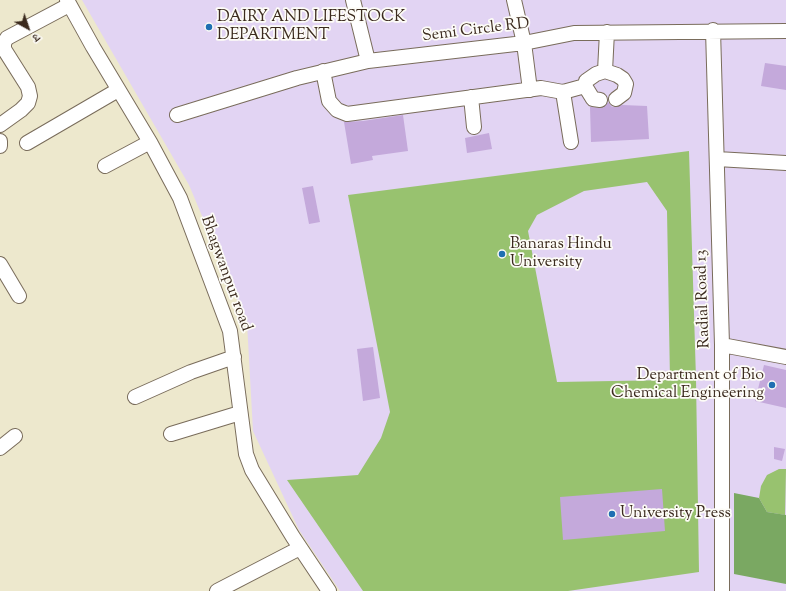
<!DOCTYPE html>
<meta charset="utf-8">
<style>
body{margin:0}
#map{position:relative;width:786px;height:591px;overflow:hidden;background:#ede8cd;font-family:"Sorts Mill Goudy","Noto Serif Devanagari",serif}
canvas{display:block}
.north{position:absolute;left:8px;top:8px;width:40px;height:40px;-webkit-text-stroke:3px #fdfcf7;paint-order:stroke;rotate:140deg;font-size:11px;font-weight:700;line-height:16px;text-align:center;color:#3b2a1e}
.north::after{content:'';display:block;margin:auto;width:14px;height:18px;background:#3b2a1e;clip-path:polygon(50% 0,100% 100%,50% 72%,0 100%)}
</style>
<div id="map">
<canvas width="786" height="591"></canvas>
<div class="north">उ</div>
</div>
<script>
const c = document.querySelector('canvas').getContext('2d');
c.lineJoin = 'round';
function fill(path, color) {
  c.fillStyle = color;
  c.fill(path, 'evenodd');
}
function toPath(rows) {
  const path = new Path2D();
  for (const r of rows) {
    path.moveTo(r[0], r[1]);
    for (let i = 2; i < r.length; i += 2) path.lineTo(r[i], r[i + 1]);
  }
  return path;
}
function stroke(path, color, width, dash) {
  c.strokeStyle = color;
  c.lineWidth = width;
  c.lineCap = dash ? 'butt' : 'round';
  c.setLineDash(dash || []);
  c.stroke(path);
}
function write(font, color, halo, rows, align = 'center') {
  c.font = font + ' "Sorts Mill Goudy",serif';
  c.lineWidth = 3.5;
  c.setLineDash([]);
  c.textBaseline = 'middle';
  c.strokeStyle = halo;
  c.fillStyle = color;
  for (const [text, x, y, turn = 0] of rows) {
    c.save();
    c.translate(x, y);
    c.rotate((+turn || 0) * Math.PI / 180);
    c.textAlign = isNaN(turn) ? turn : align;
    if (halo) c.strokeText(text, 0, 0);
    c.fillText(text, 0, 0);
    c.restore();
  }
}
fill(toPath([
 [82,0,786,0,786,591,340,591,299,530,253,431,247,323,189,185]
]), '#e2d4f3');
fill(toPath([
 [689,151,696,379,699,572,568,591,363,591,287,480,358,475,381,438,390,412,348,195],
 [647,182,667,211,670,380,557,382,528,231,537,215,584,191],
 [779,469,786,469,785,515,767,512,759,498,761,486,767,475]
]), '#98c26f');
fill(toPath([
 [734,493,759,498,767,512,786,515,786,584,734,574]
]), '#7aa862');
fill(toPath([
 [765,63,786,66,786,90,761,86],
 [608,102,612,107,617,107,622,105,647,106,649,139,591,142,590,107,603,108],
 [403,115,408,151,372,156,373,160,351,164,344,122,363,121],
 [489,133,492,149,467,153,465,138],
 [313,186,320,222,309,224,302,188],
 [373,347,380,398,363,401,357,349],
 [764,365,786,370,786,408,755,401],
 [774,447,785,449,782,461,774,459],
 [662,489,665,531,563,540,560,497]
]), '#c4a9db');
const minor = toPath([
 [67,0,93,47,150,142,180,198,230,331,246,454,252,470,293,537,329,591],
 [353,0,368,61],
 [514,0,524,43,530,90],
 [713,30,722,345,722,591],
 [323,71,329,101,337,110,347,114,541,88,563,92],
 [605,71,617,75,623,79,626,84,624,93,616,99],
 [585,86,593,99,600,100],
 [471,97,474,127],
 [177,115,297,78,368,61,524,43,574,33,786,31],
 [0,125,21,110,28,103,30,96,28,87,4,49,4,43,7,38,69,5],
 [0,141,0,146],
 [571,142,563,92,585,86,586,81,596,74,605,71,607,32],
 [27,143,118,90],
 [717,159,786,163],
 [105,166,150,142],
 [0,264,19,296],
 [722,345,786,357],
 [135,397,191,372,234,357],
 [171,434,240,413],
 [0,448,15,436],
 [217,591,300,548]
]);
stroke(minor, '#796c5b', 16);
stroke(minor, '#fff', 14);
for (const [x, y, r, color] of [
 [209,27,4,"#1f6fb2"],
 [502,254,4,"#1f6fb2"],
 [772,385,4,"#1f6fb2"],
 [612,514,4,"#1f6fb2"]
]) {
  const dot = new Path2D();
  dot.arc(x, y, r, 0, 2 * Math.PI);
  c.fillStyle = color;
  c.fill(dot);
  stroke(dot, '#fdfcf7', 1.5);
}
write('16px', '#3b2a1e', '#fdfcf7', [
 ["DAIRY AND LIFESTOCK",217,18],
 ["DEPARTMENT",217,36],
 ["Banaras Hindu",510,245],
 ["University",510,263],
 ["Department of Bio",764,376,"right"],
 ["Chemical Engineering",764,394,"right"],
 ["University Press",620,514]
], 'left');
write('16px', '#3b2a1e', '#fdfcf7', [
 ["Semi Circle RD",476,31,-7],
 ["Bhagwanpur road",225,274,70],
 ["Radial Road 13",704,299,-92]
]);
</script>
